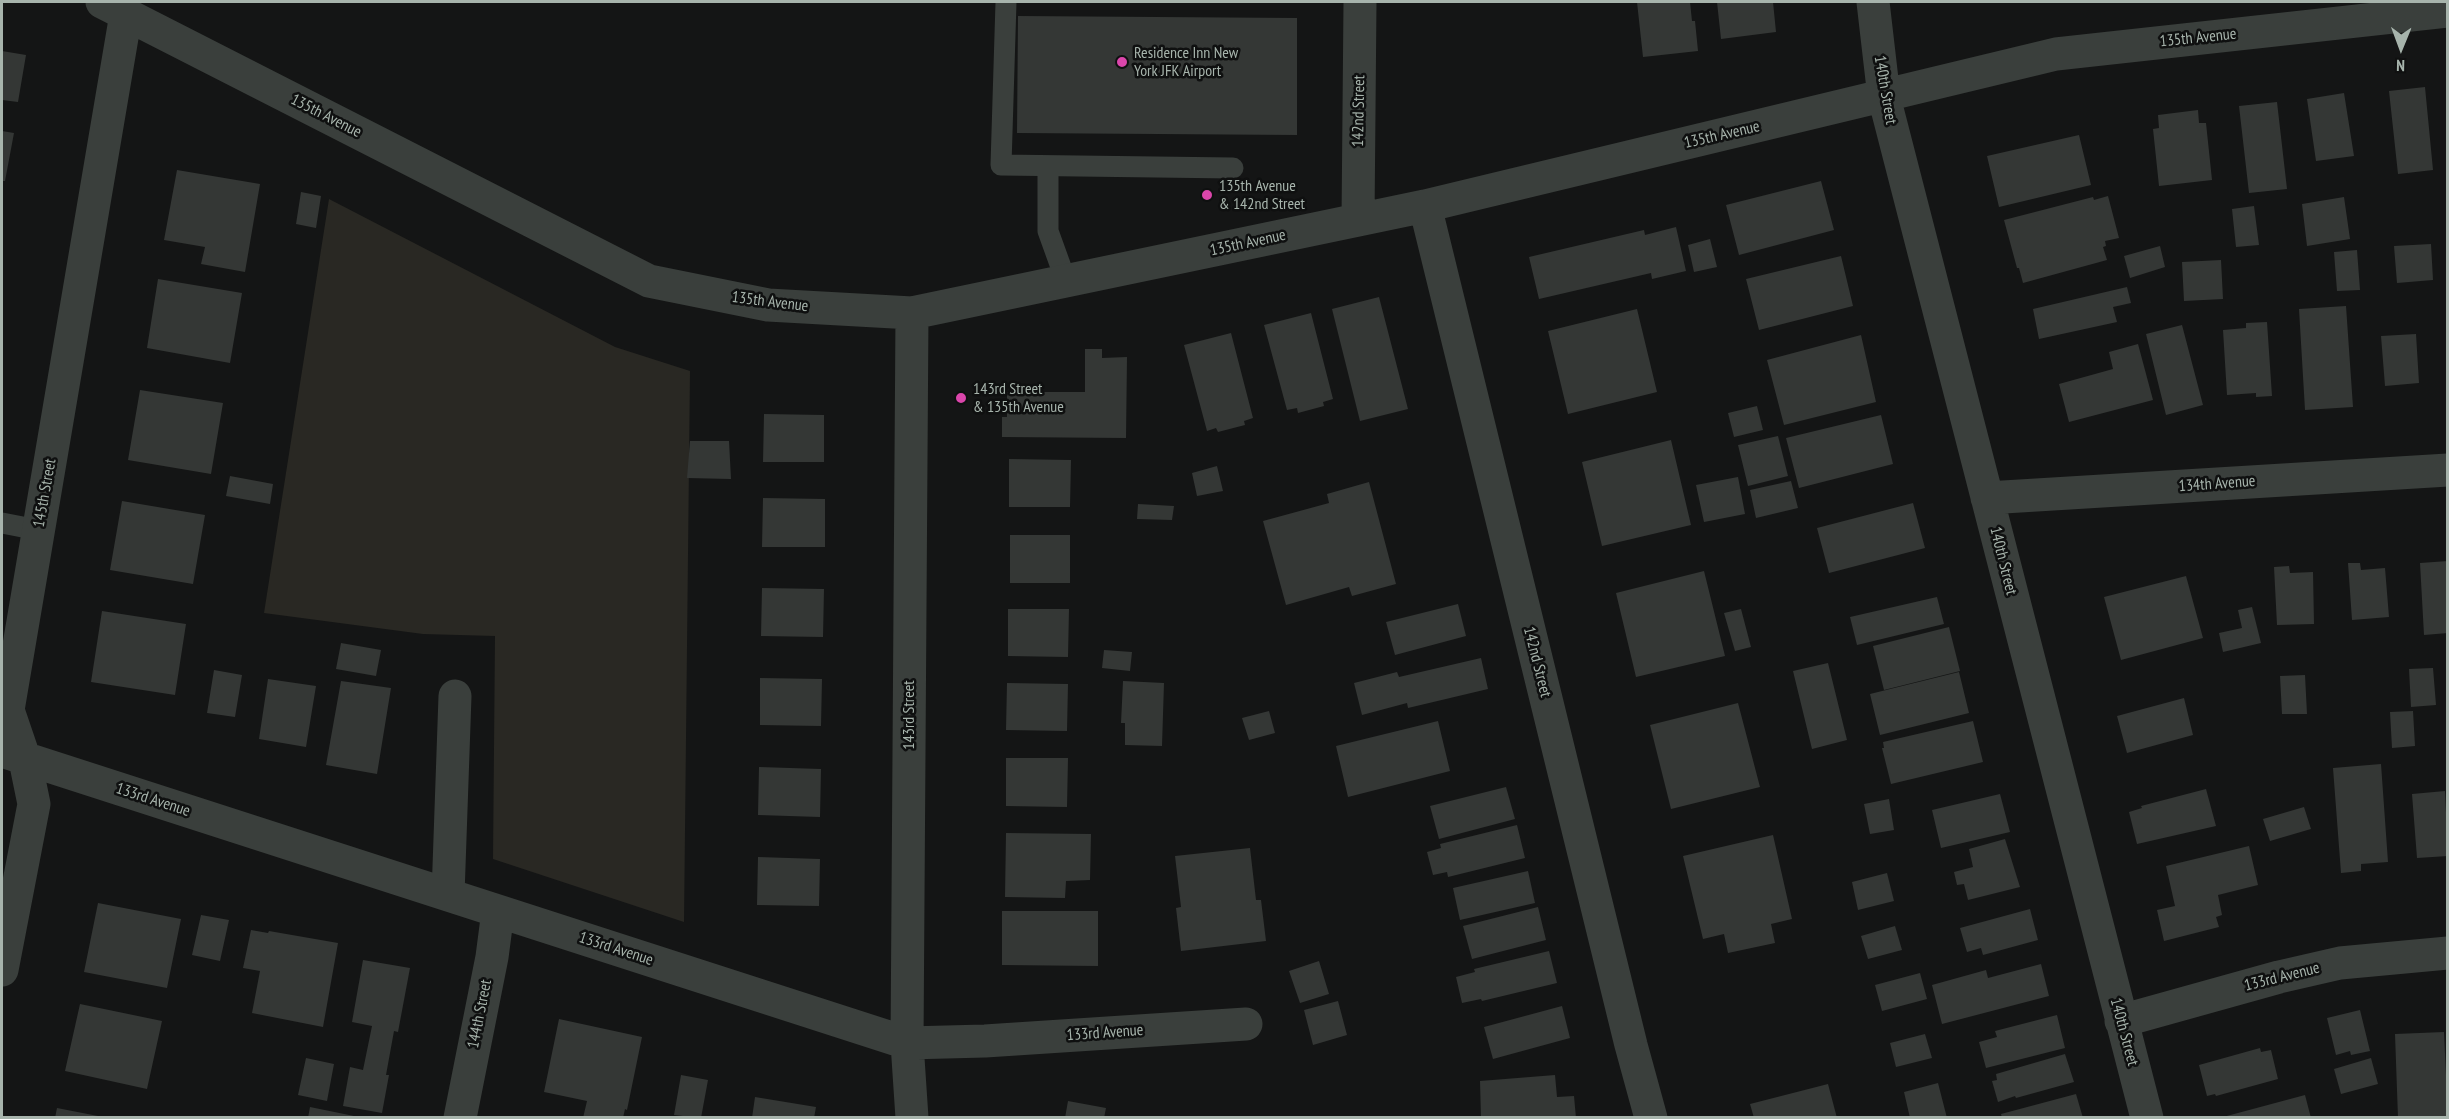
<!DOCTYPE html>
<style>
body{margin:0}
#map{position:relative;width:2449px;height:1119px;overflow:hidden;background:#141515;font-family:"PT Sans Narrow",sans-serif}
canvas{display:block}
.frame{position:absolute;inset:0;border:3px solid #a7b4ac;pointer-events:none}
.north{position:absolute;left:2371px;top:18px;width:60px;height:60px;-webkit-text-stroke:4px #0f1010;paint-order:stroke;rotate:181deg;font-size:16px;font-weight:700;line-height:24px;text-align:center;color:#a7b4ac}
.north::after{content:'';display:block;margin:auto;width:21px;height:27px;background:#a7b4ac;clip-path:polygon(50% 0,100% 100%,50% 72%,0 100%)}
</style>
<div id="map">
<canvas width="2449" height="1119"></canvas>
<div class="frame"></div>
<div class="north">N</div>
</div>
<script>
const c = document.querySelector('canvas').getContext('2d');
c.lineJoin = 'round';
function fill(path, color) {
  c.fillStyle = color;
  c.fill(path, 'evenodd');
}
function toPath(rows) {
  const path = new Path2D();
  for (const r of rows) {
    path.moveTo(r[0], r[1]);
    for (let i = 2; i < r.length; i += 2) path.lineTo(r[i], r[i + 1]);
  }
  return path;
}
function stroke(path, color, width, dash) {
  c.strokeStyle = color;
  c.lineWidth = width;
  c.lineCap = dash ? 'butt' : 'round';
  c.setLineDash(dash || []);
  c.stroke(path);
}
function write(font, color, halo, rows, align = 'center') {
  c.font = font + ' "PT Sans Narrow",sans-serif';
  c.lineWidth = 5;
  c.setLineDash([]);
  c.textBaseline = 'middle';
  c.strokeStyle = halo;
  c.fillStyle = color;
  for (const [text, x, y, turn = 0] of rows) {
    c.save();
    c.translate(x, y);
    c.rotate((+turn || 0) * Math.PI / 180);
    c.textAlign = isNaN(turn) ? turn : align;
    if (halo) c.strokeText(text, 0, 0);
    c.fillText(text, 0, 0);
    c.restore();
  }
}
fill(toPath([
 [329,199,615,347,690,371,684,922,493,859,495,636,423,634,264,613]
]), '#292823');
fill(toPath([
 [1637,2,1690,2,1692,21,1695,21,1698,51,1643,57],
 [1717,2,1773,2,1776,32,1721,39],
 [1018,16,1297,18,1297,135,1017,133],
 [2,51,26,55,18,102,2,100],
 [2425,87,2433,170,2398,174,2389,91],
 [2344,93,2354,156,2316,161,2307,99],
 [2277,102,2287,189,2249,193,2239,106],
 [2198,110,2199,123,2206,123,2212,180,2159,186,2153,129,2159,128,2158,115],
 [2,131,14,133,5,181,2,181],
 [2079,135,2091,185,1999,207,1987,156],
 [177,170,260,184,245,272,201,264,205,247,164,240],
 [1821,181,1834,230,1739,255,1726,205],
 [301,192,321,196,316,228,296,224],
 [2108,196,2119,238,2105,241,2106,246,2103,247,2107,260,2023,283,2019,268,2017,268,2004,220,2093,197,2094,200],
 [2344,197,2350,239,2307,246,2302,204],
 [2254,206,2259,245,2236,247,2232,209],
 [1676,227,1686,271,1652,279,1651,273,1539,299,1529,257,1644,230,1645,235],
 [1710,239,1717,267,1694,272,1688,245],
 [2431,244,2433,280,2397,283,2394,246],
 [2160,246,2165,267,2130,278,2124,256],
 [2357,250,2360,290,2337,291,2334,252],
 [1841,256,1853,306,1759,330,1746,279],
 [2221,260,2223,299,2184,301,2182,262],
 [158,279,242,293,230,363,147,348],
 [2127,287,2131,303,2113,307,2117,322,2039,339,2033,309],
 [1379,297,1408,409,1360,421,1332,309],
 [2346,306,2353,407,2305,410,2299,309],
 [1637,309,1657,392,1568,414,1548,331],
 [1311,313,1333,399,1323,402,1324,406,1298,413,1297,408,1287,410,1264,325],
 [2267,322,2272,396,2256,397,2256,393,2227,395,2223,330,2246,328,2246,323],
 [2182,325,2203,405,2166,415,2146,334],
 [1231,333,1253,418,1244,421,1245,425,1218,432,1216,428,1207,431,1184,345],
 [2416,334,2419,383,2385,386,2381,336],
 [1861,335,1876,402,1784,425,1767,360],
 [2138,344,2153,400,2069,422,2059,384,2113,369,2109,352],
 [1085,349,1102,349,1102,358,1127,357,1126,438,1002,437,1002,417,1007,417,1007,392,1085,392],
 [140,390,223,403,211,474,128,460],
 [1757,406,1763,430,1734,437,1728,413],
 [764,414,824,415,824,462,763,462],
 [1881,415,1893,464,1799,488,1786,438],
 [1778,436,1788,476,1748,486,1738,445],
 [1671,440,1691,525,1602,546,1582,462],
 [690,441,729,441,731,479,687,478],
 [1009,459,1071,460,1070,507,1009,507],
 [1217,466,1223,491,1197,496,1192,473],
 [230,476,273,484,270,504,226,496],
 [1738,477,1745,514,1704,522,1696,485],
 [1791,481,1798,508,1756,518,1750,490],
 [1369,482,1396,584,1352,596,1349,587,1286,605,1263,521,1329,503,1327,494],
 [763,498,825,499,825,547,762,547],
 [122,501,205,515,193,584,110,570],
 [1913,503,1925,548,1829,573,1817,528],
 [1138,504,1174,506,1172,520,1137,519],
 [1010,535,1070,535,1070,583,1010,583],
 [2448,561,2448,633,2424,635,2420,563],
 [2348,563,2360,563,2361,570,2385,568,2389,617,2352,620],
 [2289,566,2290,573,2313,572,2314,624,2277,625,2274,567],
 [1704,571,1725,656,1636,677,1616,593],
 [2186,576,2203,638,2121,660,2104,597],
 [762,588,824,589,823,637,761,636],
 [1937,597,1944,624,1857,645,1850,617],
 [1458,604,1466,636,1395,655,1386,622],
 [2252,607,2261,643,2223,652,2219,633,2242,628,2238,610],
 [1008,609,1069,609,1068,657,1008,656],
 [1741,609,1751,647,1735,651,1724,613],
 [102,611,186,624,175,695,91,682],
 [1949,627,1960,671,1884,690,1873,646],
 [341,643,381,650,376,676,336,669],
 [1104,650,1132,652,1130,671,1102,668],
 [1481,658,1488,689,1408,708,1407,703,1362,715,1354,683,1397,672,1399,677],
 [1828,663,1847,740,1812,749,1793,671],
 [2433,668,2436,705,2411,707,2409,669],
 [214,670,242,675,235,717,207,713],
 [1959,672,1969,713,1880,735,1870,694],
 [2305,675,2307,714,2282,714,2280,676],
 [760,678,822,679,821,726,760,725],
 [268,679,316,686,306,747,259,739],
 [341,681,391,688,377,774,326,765],
 [1123,681,1164,683,1162,746,1125,745,1125,723,1121,723],
 [1007,683,1068,684,1067,731,1006,730],
 [2184,698,2193,735,2127,753,2117,716],
 [1738,703,1760,787,1671,809,1650,725],
 [1269,711,1275,733,1249,740,1242,718],
 [2413,711,2415,746,2392,748,2390,712],
 [1438,721,1450,771,1348,797,1336,746],
 [1973,721,1983,762,1891,784,1882,748,1884,748,1883,742],
 [1006,758,1068,758,1067,807,1006,806],
 [2381,764,2388,862,2361,864,2361,871,2341,873,2333,768],
 [759,767,821,769,820,817,758,815],
 [1506,787,1515,819,1439,839,1430,806],
 [2206,789,2216,826,2137,844,2129,812,2142,808,2141,806],
 [2445,791,2448,856,2417,858,2412,794],
 [2000,794,2010,832,1941,848,1932,810],
 [1889,799,1894,830,1870,834,1864,804],
 [2304,807,2311,829,2270,841,2263,819],
 [1517,825,1525,858,1448,877,1447,872,1433,875,1427,852,1441,848,1440,844],
 [1006,833,1091,834,1090,880,1066,881,1065,898,1005,897],
 [1773,835,1792,919,1771,924,1775,943,1728,953,1724,934,1703,939,1683,856],
 [2005,839,2020,887,1968,900,1964,884,1957,885,1954,872,1973,867,1969,849],
 [2249,846,2258,885,2218,895,2222,915,2216,917,2219,927,2164,941,2157,910,2175,906,2166,866],
 [1250,848,1256,900,1261,900,1266,941,1181,951,1176,908,1181,907,1175,856],
 [758,857,820,859,819,906,757,905],
 [1528,871,1535,903,1460,920,1453,888],
 [1887,873,1894,901,1858,910,1852,882],
 [98,903,181,919,167,988,84,972],
 [1538,907,1546,940,1472,959,1463,926],
 [2030,909,2038,940,1983,955,1981,948,1967,952,1960,928],
 [1002,911,1098,911,1098,966,1002,965],
 [201,915,229,920,220,961,192,955],
 [1895,926,1902,950,1868,959,1861,936],
 [251,930,268,933,269,931,338,943,323,1027,252,1013,260,971,243,968],
 [1549,951,1557,983,1482,1001,1481,999,1462,1003,1456,977,1475,972,1474,969],
 [363,960,410,968,398,1032,394,1031,386,1075,389,1075,382,1113,343,1106,350,1067,363,1070,372,1026,352,1022],
 [1319,961,1329,994,1300,1003,1289,971],
 [2041,964,2049,996,1942,1024,1932,985,1986,970,1988,978],
 [1920,973,1927,999,1882,1011,1875,985],
 [1338,1001,1347,1035,1313,1045,1304,1010],
 [80,1004,162,1021,147,1089,65,1071],
 [1562,1006,1570,1038,1493,1059,1484,1027],
 [2360,1010,2370,1051,2351,1055,2350,1051,2336,1055,2327,1018],
 [2057,1015,2065,1048,1986,1068,1979,1042,1997,1037,1995,1031],
 [559,1019,642,1037,627,1110,625,1109,623,1118,583,1118,587,1101,544,1092],
 [2444,1032,2448,1118,2398,1118,2395,1034],
 [1925,1034,1932,1058,1896,1067,1890,1043],
 [2260,1048,2261,1052,2271,1050,2278,1079,2216,1096,2215,1094,2207,1096,2199,1065],
 [2065,1054,2074,1082,2016,1098,2015,1096,1998,1102,1992,1081,1997,1080,1996,1074],
 [306,1058,334,1064,327,1101,298,1095],
 [2371,1058,2378,1084,2341,1094,2334,1069],
 [681,1075,708,1080,701,1118,674,1115],
 [1555,1075,1557,1097,1574,1096,1576,1118,1481,1118,1480,1081],
 [1938,1083,1947,1118,1910,1118,1904,1092],
 [1828,1084,1837,1118,1754,1118,1750,1104],
 [2076,1094,2083,1118,2002,1118,2001,1114],
 [2305,1095,2311,1118,2223,1118,2223,1117],
 [755,1097,816,1107,814,1118,752,1118],
 [1068,1101,1106,1108,1104,1118,1065,1118],
 [310,1107,354,1116,354,1118,308,1118],
 [57,1108,98,1116,98,1118,55,1118]
]), '#343735');
stroke(toPath([
 [1006,2,1001,165,1233,168],
 [1048,166,1048,231,1066,281],
 [2,523,38,530]
]), '#3a3f3c', 21);
stroke(toPath([
 [102,2,649,281,768,305,912,313,1425,206,2056,54,2448,11],
 [1873,2,1884,97,2147,1118],
 [1425,206,1631,1045,1651,1118],
 [1358,220,1360,2],
 [1987,498,2448,470],
 [2,751,907,1043,985,1041,1246,1024],
 [448,895,455,696],
 [2,970,34,804,25,760,8,710,126,14],
 [2121,1021,2279,977,2340,963,2448,953],
 [460,1118,492,957,498,911],
 [912,1118,907,1043,912,313]
]), '#3a3f3c', 33);
for (const [x, y, r, color] of [
 [1122,62,6,"#db46ab"],
 [1207,195,6,"#db46ab"],
 [961,398,6,"#db46ab"]
]) {
  const dot = new Path2D();
  dot.arc(x, y, r, 0, 2 * Math.PI);
  c.fillStyle = color;
  c.fill(dot);
  stroke(dot, '#0f1010', 2);
}
write('16px', '#a7b4ac', '#0f1010', [
 ["135th Avenue",2198,38,-6],
 ["140th Street",1885,90,80],
 ["142nd Street",1359,111,-89],
 ["135th Avenue",326,116,27],
 ["135th Avenue",1722,135,-13],
 ["135th Avenue",1248,243,-12],
 ["135th Avenue",770,302,7],
 ["134th Avenue",2217,484,-4],
 ["145th Street",45,493,-80],
 ["140th Street",2003,561,76],
 ["142nd Street",1537,662,76],
 ["143rd Street",909,715,-90],
 ["133rd Avenue",153,800,18],
 ["133rd Avenue",616,949,18],
 ["133rd Avenue",2282,977,-14],
 ["144th Street",480,1014,-79],
 ["140th Street",2124,1032,75],
 ["133rd Avenue",1105,1033,-4]
]);
write('16px', '#a7b4ac', '#0f1010', [
 ["Residence Inn New",1134,53],
 ["York JFK Airport",1134,71],
 ["135th Avenue",1219,186],
 ["& 142nd Street",1219,204],
 ["143rd Street",973,389],
 ["& 135th Avenue",973,407]
], 'left');
</script>
